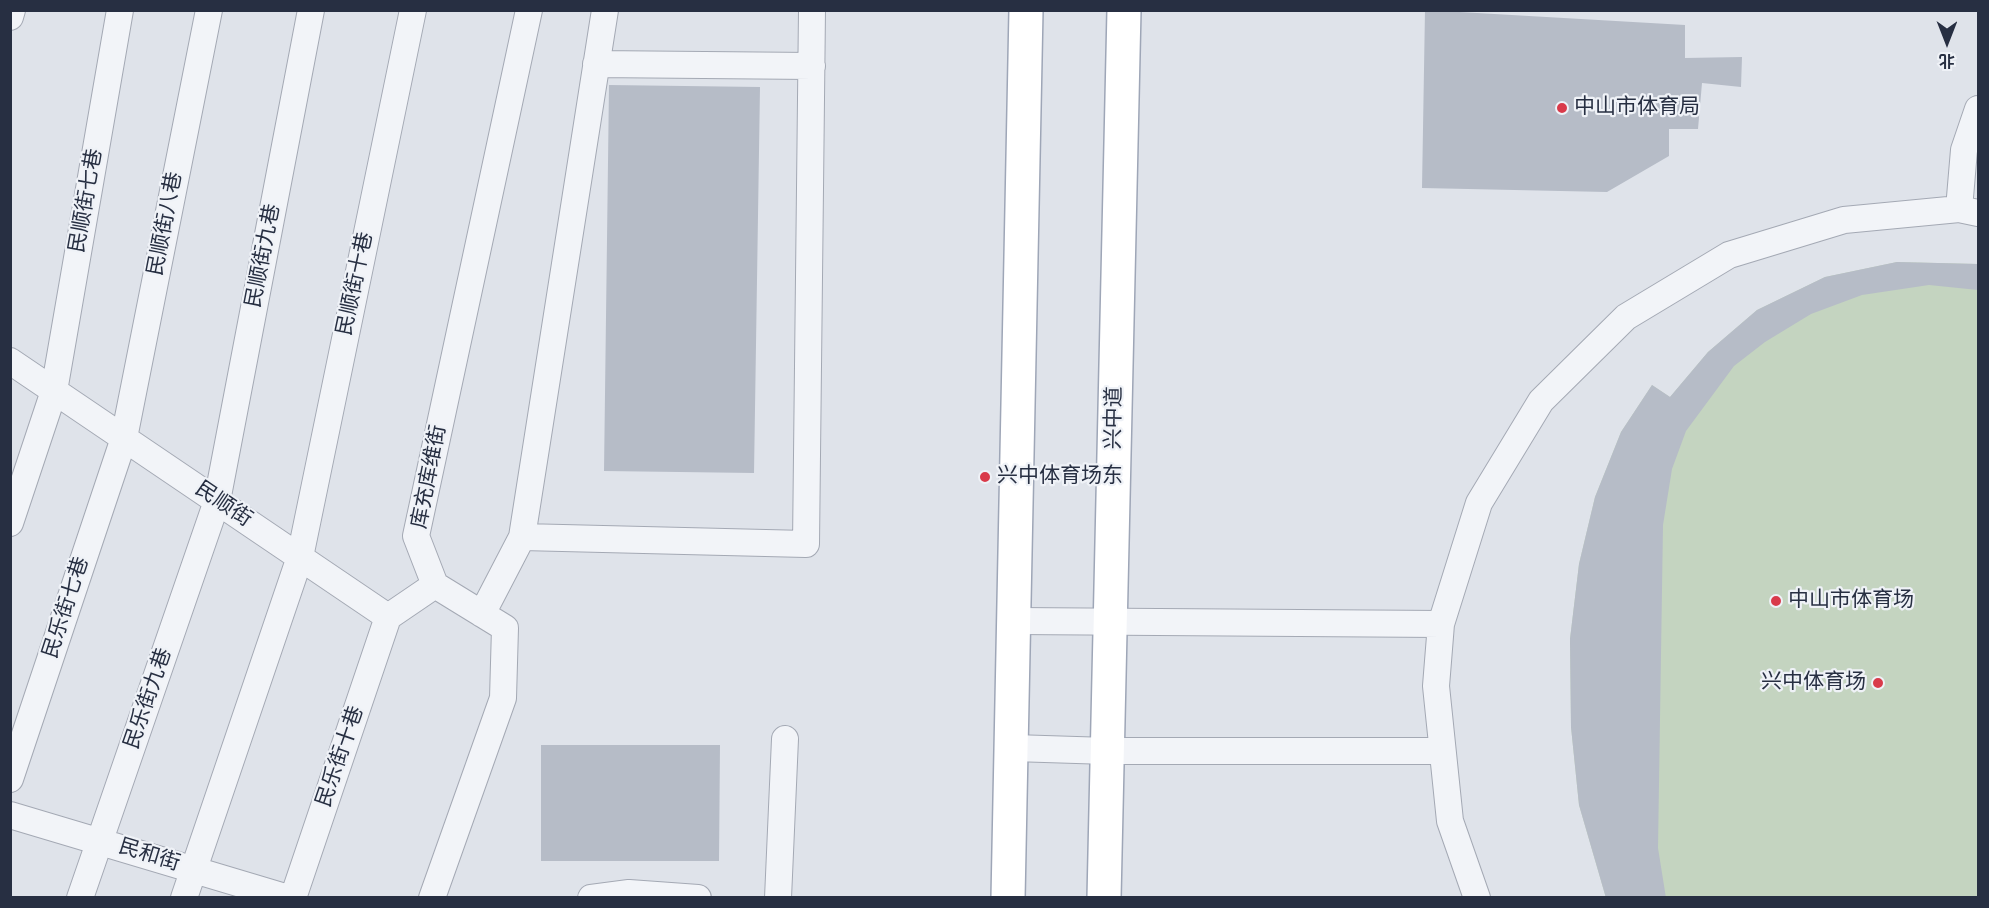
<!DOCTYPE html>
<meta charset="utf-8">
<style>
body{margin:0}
#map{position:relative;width:1989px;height:908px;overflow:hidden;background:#dfe3ea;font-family:Jost,"Noto Sans SC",sans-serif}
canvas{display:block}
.frame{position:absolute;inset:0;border:12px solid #272f42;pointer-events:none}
.north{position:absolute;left:1917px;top:12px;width:60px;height:60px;-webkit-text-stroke:4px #eff2f7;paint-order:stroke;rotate:180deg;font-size:16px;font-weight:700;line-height:24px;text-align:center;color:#272f42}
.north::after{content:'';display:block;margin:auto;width:21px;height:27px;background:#272f42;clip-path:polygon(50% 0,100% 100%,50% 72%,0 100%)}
</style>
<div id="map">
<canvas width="1989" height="908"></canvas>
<div class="frame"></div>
<div class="north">北</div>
</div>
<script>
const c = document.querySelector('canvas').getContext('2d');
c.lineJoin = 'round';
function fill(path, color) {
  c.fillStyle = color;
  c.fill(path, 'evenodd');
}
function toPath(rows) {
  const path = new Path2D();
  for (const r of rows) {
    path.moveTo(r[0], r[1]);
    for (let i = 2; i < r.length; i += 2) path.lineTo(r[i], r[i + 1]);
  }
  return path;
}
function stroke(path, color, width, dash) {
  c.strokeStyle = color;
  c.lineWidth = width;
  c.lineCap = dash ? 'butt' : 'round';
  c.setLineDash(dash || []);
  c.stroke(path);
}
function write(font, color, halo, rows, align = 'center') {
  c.font = font + ' Jost,"Noto Sans SC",sans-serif';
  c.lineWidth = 4.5;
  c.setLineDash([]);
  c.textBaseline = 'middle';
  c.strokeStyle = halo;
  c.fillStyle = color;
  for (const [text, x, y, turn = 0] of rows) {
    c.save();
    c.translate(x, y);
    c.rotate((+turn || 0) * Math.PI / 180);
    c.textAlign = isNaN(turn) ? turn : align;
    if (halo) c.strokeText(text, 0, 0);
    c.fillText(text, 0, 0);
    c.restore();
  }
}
fill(toPath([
 [1897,262,1978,264,1978,897,1606,898,1579,805,1571,727,1570,639,1579,564,1595,497,1621,432,1652,385,1670,397,1708,352,1757,310,1825,277]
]), '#c4d4c0');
fill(toPath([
 [1425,10,1685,25,1685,58,1742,57,1741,87,1702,83,1698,129,1669,129,1669,156,1607,192,1422,188],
 [609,85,760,87,754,473,604,471],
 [1897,262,1978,264,1978,290,1929,285,1862,295,1811,314,1765,342,1734,366,1686,431,1672,469,1663,525,1658,848,1666,898,1606,898,1579,805,1571,727,1570,639,1579,564,1595,497,1621,432,1652,385,1670,397,1708,352,1757,310,1825,277],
 [541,745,720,745,719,861,541,861]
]), '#b6bcc7');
const street = toPath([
 [10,17,12,10],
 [596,64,812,66],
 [1959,209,1964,150,1978,109],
 [10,361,388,617,435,585],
 [10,523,54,391,120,10],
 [522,537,605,10],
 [482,614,522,537,806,544,812,10],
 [1016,621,1441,624],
 [1013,748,1108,751,1442,751],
 [10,779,124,438,209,10],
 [10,815,288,898],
 [80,898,217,501,311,10],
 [184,898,300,557,413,10],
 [293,898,388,617],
 [432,898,503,698,505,628,435,585,416,536,529,10],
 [591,898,629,893,698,898],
 [778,898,785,739],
 [1477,898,1450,821,1436,686,1441,624,1479,503,1541,401,1626,317,1729,255,1844,220,1959,209,1978,213]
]);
const primary = toPath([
 [1008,898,1026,10],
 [1104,898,1124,10]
]);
stroke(street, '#a4a9b4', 28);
stroke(primary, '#9ea6b7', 36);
stroke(street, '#f2f4f8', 26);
stroke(primary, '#fff', 33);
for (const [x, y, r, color] of [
 [1562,108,6,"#d93a4a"],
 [985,477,6,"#d93a4a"],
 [1776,601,6,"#d93a4a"],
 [1878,683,6,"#d93a4a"]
]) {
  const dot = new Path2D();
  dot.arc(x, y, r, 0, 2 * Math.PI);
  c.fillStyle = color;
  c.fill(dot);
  stroke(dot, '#eff2f7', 2);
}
write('21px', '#272f42', '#eff2f7', [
 ["中山市体育局",1574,108],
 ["兴中体育场东",997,477],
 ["中山市体育场",1788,601],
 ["兴中体育场",1866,683,"right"]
], 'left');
write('21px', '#272f42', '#eff2f7', [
 ["民顺街七巷",87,201,-80],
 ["民顺街八巷",166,224,-79],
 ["民顺街九巷",264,256,-79],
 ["民顺街十巷",356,284,-78],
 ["兴中道",1115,418,-89],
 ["库充库维街",430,477,-79],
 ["民顺街",223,505,34],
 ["民乐街七巷",67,608,-72],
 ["民乐街九巷",149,699,-71],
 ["民乐街十巷",341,757,-71],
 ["民和街",149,856,17]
]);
</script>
